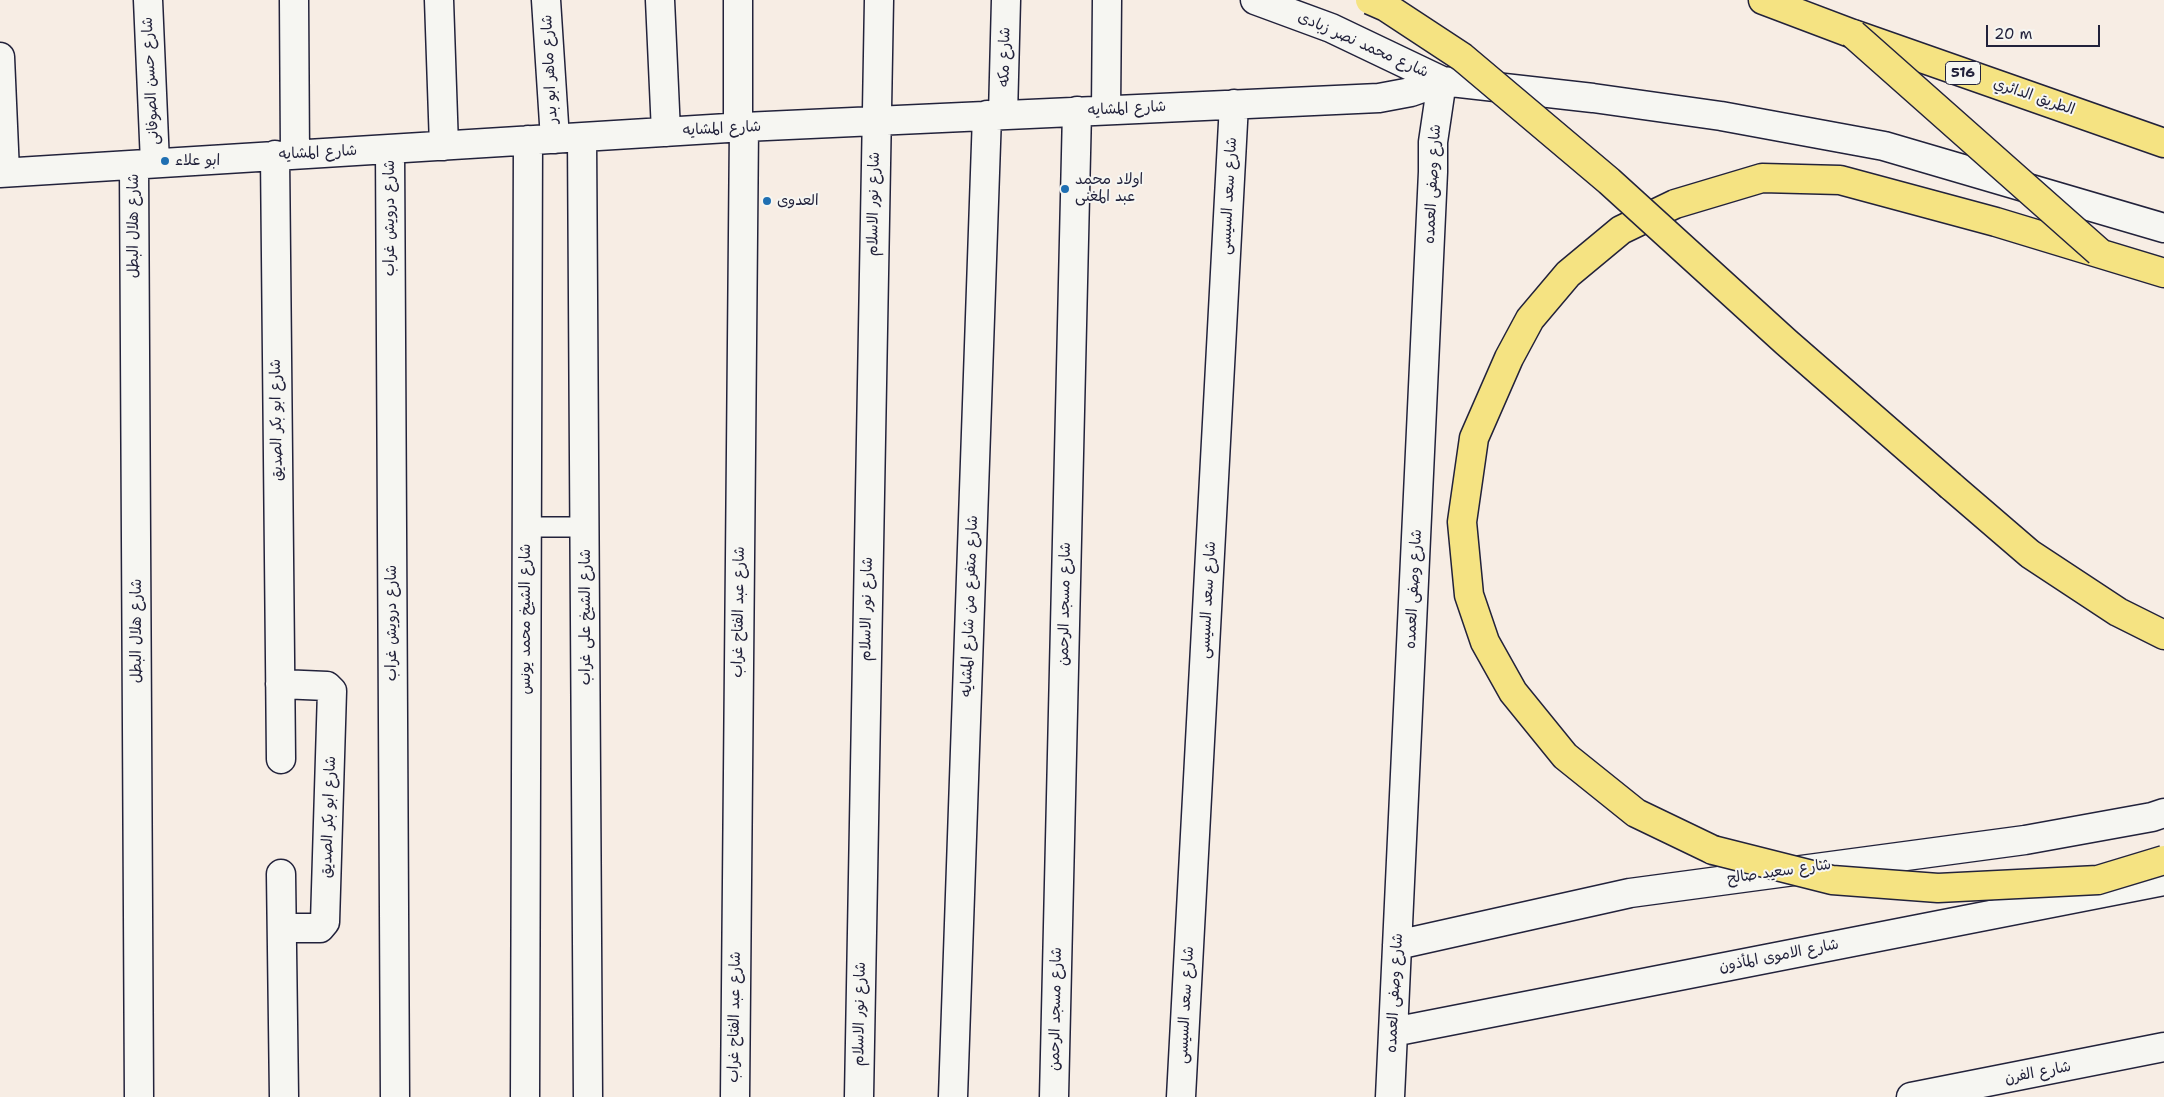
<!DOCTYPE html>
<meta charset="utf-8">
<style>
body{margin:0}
#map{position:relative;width:2164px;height:1097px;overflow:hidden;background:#f7ede4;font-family:"Shantell Sans",sans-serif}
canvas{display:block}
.scale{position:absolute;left:1986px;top:25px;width:114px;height:22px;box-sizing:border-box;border:2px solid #22223b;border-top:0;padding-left:6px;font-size:15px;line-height:18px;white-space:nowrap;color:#22223b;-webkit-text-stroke:4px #f6f6f2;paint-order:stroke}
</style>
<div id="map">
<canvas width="2164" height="1097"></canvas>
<div class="scale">20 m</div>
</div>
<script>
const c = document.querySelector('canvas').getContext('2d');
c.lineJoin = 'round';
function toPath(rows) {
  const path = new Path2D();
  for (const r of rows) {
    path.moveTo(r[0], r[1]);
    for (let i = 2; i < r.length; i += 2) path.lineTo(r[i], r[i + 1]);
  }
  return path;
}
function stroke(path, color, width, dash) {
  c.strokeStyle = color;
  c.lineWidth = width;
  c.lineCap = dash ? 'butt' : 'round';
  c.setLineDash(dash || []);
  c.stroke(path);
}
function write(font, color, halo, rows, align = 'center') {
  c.font = font + ' "Shantell Sans","Playpen Sans Arabic",sans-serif';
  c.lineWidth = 4;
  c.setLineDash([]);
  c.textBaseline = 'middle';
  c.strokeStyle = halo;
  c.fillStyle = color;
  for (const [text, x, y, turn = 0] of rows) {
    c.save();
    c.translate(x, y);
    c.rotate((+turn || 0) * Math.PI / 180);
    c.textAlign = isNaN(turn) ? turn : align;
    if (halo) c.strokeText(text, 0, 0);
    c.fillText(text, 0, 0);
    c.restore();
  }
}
const lane = toPath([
 [527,527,585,527]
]);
const street = toPath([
 [148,0,155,163],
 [294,0,295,154],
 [439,0,444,146],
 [546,0,555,139],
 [660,0,666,132],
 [1255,0,1331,28,1442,81,1593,98,1721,116,1884,146,2164,228],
 [0,57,5,172],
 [1106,110,1107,0],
 [1003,115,1006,0],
 [738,128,738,0],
 [582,137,588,1097],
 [390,149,395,1097],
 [275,155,281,759],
 [134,165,139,1097],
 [0,173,744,127,1379,98,1411,92,1442,81],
 [280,684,327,686,332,691,325,922,320,928,282,928],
 [281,874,284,1097],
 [1397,945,1630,893,2025,840,2152,817,2164,813],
 [1393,1032,2164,881],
 [525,1097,528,140],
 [735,1097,744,127],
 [859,1097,879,0],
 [953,1097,987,115],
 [1054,1097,1077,111],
 [1181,1097,1234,104],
 [1390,1097,1433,172,1433,142,1442,81],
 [1911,1097,2164,1047]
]);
const highway = toPath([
 [1763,0,1853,34,2164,143],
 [1951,486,2030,554,2118,612,2164,635],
 [1713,850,1636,813,1565,756,1513,692,1485,642,1469,595,1462,522,1474,438,1509,358,1530,319,1568,274,1621,230,1675,204,1762,178,1840,180,1996,222,2164,273]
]);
stroke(lane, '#22223b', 22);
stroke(street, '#22223b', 31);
stroke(highway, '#22223b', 31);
stroke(lane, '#f6f6f2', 19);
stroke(street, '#f6f6f2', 28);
stroke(highway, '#f5e382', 28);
const highwayBridge = toPath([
 [1370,0,1386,7,1462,57,1609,181,1786,342,1951,486],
 [1853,34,2099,252],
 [1713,850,1832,880,1938,888,2098,880,2164,860]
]);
stroke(highwayBridge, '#22223b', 31, []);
stroke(highwayBridge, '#f5e382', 28);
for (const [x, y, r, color] of [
 [165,161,5,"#1f6fb2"],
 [1065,189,5,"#1f6fb2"],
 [767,201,5,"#1f6fb2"]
]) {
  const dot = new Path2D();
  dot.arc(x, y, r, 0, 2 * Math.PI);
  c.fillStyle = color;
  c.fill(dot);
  stroke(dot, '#f6f6f2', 2);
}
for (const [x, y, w] of [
 [1963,73,35]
]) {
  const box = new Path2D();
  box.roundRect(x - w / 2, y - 11.5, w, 23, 4);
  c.fillStyle = '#f6f6f2';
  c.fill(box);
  stroke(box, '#22223b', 1);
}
write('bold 14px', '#22223b', null, [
 ["516",1963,73]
]);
write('15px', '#22223b', '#f6f6f2', [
 ["شارع محمد نصر زبادى",1363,45,24],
 ["شارع مكه",1005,57,-89],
 ["شارع ماهر ابو بدر",550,69,-93],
 ["شارع حسن الصوفانى",151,81,-93],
 ["الطريق الدائري",2034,97,19],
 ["شارع المشايه",1127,109,-3],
 ["شارع المشايه",722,129,-3],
 ["شارع المشايه",318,153,-3],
 ["شارع وصفى العمده",1433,184,-87],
 ["شارع سعد السيسى",1229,196,-87],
 ["شارع نور الاسلام",874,204,-89],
 ["شارع درويش غراب",390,218,-90],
 ["شارع هلال البطل",134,226,-90],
 ["شارع ابو بكر الصديق",277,420,-91],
 ["شارع وصفى العمده",1414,589,-87],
 ["شارع سعد السيسى",1208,600,-87],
 ["شارع مسجد الرحمن",1065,604,-89],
 ["شارع متفرع من شارع المشايه",970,606,-88],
 ["شارع نور الاسلام",867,609,-89],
 ["شارع عبد الفتاح غراب",739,612,-89],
 ["شارع الشيخ على غراب",586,617,-90],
 ["شارع الشيخ محمد يونس",526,619,-90],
 ["شارع درويش غراب",392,623,-90],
 ["شارع هلال البطل",137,631,-90],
 ["شارع ابو بكر الصديق",329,817,-88],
 ["شارع سعيد صالح",1779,872,-8],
 ["شارع الاموى المأذون",1779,956,-11],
 ["شارع وصفى العمده",1395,993,-87],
 ["شارع سعد السيسى",1186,1005,-87],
 ["شارع مسجد الرحمن",1056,1009,-89],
 ["شارع نور الاسلام",860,1014,-89],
 ["شارع عبد الفتاح غراب",735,1017,-89],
 ["شارع الفرن",2038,1073,-11]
]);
write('15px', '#22223b', '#f6f6f2', [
 ["ابو علاء",175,161],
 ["اولاد محمد",1075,180],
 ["عبد المغنى",1075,197],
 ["العدوى",777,201]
], 'left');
</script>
